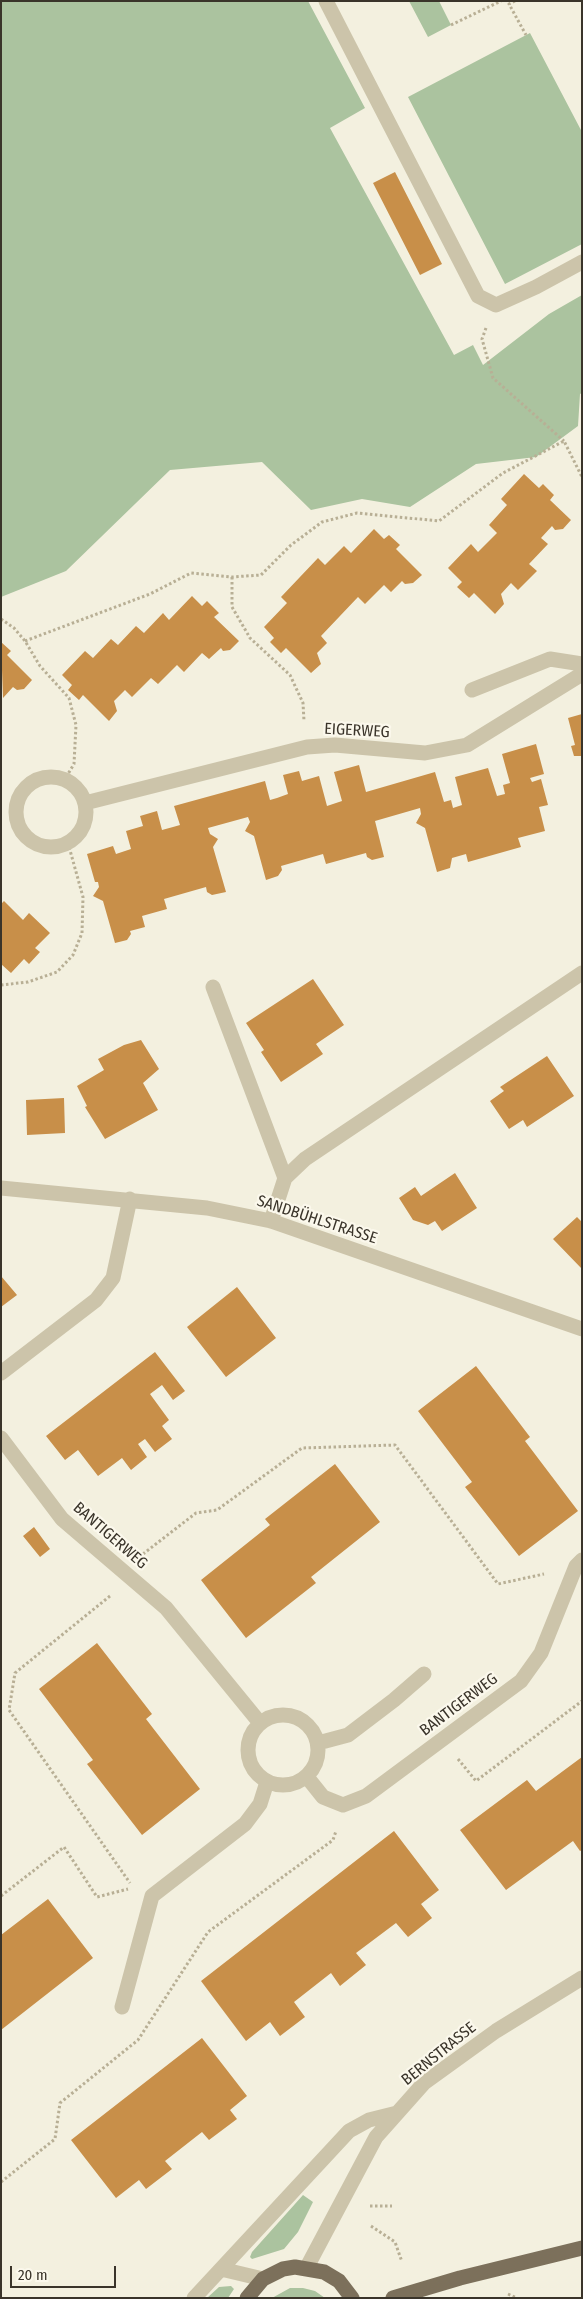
<!DOCTYPE html>
<meta charset="utf-8">
<style>
body{margin:0}
#map{position:relative;width:583px;height:2299px;overflow:hidden;background:#f3f0df;font-family:"Fira Sans Condensed",sans-serif}
canvas{display:block}
.frame{position:absolute;inset:0;border:2px solid #3a342a;pointer-events:none}
.scale{position:absolute;left:10px;top:2266px;width:106px;height:22px;box-sizing:border-box;border:2px solid #3a342a;border-top:0;padding-left:6px;font-size:15px;line-height:18px;white-space:nowrap;color:#3a342a;-webkit-text-stroke:4px #fbf8ec;paint-order:stroke}
</style>
<div id="map">
<canvas width="583" height="2299"></canvas>
<div class="frame"></div>
<div class="scale">20 m</div>
</div>
<script>
const c = document.querySelector('canvas').getContext('2d');
c.lineJoin = 'round';
function fill(path, color) {
  c.fillStyle = color;
  c.fill(path, 'evenodd');
}
function toPath(rows) {
  const path = new Path2D();
  for (const r of rows) {
    if (r.length === 3) {
      path.moveTo(r[0] + r[2], r[1]);
      path.arc(r[0], r[1], r[2], 0, 2 * Math.PI);
      continue;
    }
    path.moveTo(r[0], r[1]);
    for (let i = 2; i < r.length; i += 2) path.lineTo(r[i], r[i + 1]);
  }
  return path;
}
function stroke(path, color, width, dash) {
  c.strokeStyle = color;
  c.lineWidth = width;
  c.lineCap = dash ? 'butt' : 'round';
  c.setLineDash(dash || []);
  c.stroke(path);
}
function write(font, color, halo, rows, align = 'center') {
  c.font = font + ' "Fira Sans Condensed",sans-serif';
  c.lineWidth = 4.5;
  c.setLineDash([]);
  c.textBaseline = 'middle';
  c.strokeStyle = halo;
  c.fillStyle = color;
  for (const [text, x, y, turn = 0] of rows) {
    c.save();
    c.translate(x, y);
    c.rotate((+turn || 0) * Math.PI / 180);
    c.textAlign = isNaN(turn) ? turn : align;
    if (halo) c.strokeText(text, 0, 0);
    c.fillText(text, 0, 0);
    c.restore();
  }
}
fill(toPath([
 [1,1,308,1,365,108,330,128,454,355,473,345,483,365,549,314,582,295,582,393,580,394,578,426,536,457,476,464,410,507,362,499,311,510,262,462,170,470,66,571,1,597],
 [409,1,439,1,451,25,428,37],
 [530,33,582,132,582,244,505,284,408,97],
 [303,2195,313,2202,298,2232,284,2249,252,2259,250,2257,252,2252],
 [231,2286,234,2289,228,2298,207,2298,219,2287],
 [290,2288,303,2288,315,2291,325,2298,272,2298]
]), '#abc39f');
fill(toPath([
 [395,172,442,264,420,275,373,183],
 [524,474,539,488,543,484,554,495,550,500,571,520,563,529,555,530,552,526,541,538,548,544,529,564,537,571,518,590,511,583,501,594,504,604,495,614,474,593,469,598,457,587,462,582,448,568,471,544,478,552,497,533,489,525,507,505,501,499],
 [374,529,384,539,389,535,400,545,396,549,422,575,413,583,405,584,402,581,391,592,384,585,365,604,358,597,321,636,327,643,317,653,321,664,311,673,286,648,281,653,270,642,274,638,264,627,287,603,281,597,318,558,325,565,344,546,351,553],
 [192,596,202,606,207,601,219,613,214,617,239,641,230,650,223,651,221,648,209,659,202,653,184,672,177,665,158,684,151,678,132,697,125,690,114,701,117,711,109,721,83,695,79,700,68,690,72,685,62,675,85,651,93,658,111,639,118,645,136,626,144,633,163,613,169,620],
 [1,642,11,651,7,655,32,680,24,689,17,690,13,687,3,698],
 [582,714,582,756,574,756,571,746,575,745,568,718],
 [536,744,544,774,530,778,532,782,541,779,548,805,539,807,545,831,518,838,521,847,468,862,466,854,452,858,450,868,437,872,425,828,416,823,421,814,420,808,375,821,384,857,372,860,367,857,366,853,326,864,323,854,281,866,282,870,278,876,266,880,254,836,245,831,250,822,248,817,208,828,210,834,218,839,213,847,226,892,212,895,207,892,206,887,164,899,167,909,142,916,145,927,130,931,131,934,127,940,115,943,103,901,93,896,99,887,98,882,95,882,87,854,113,846,116,854,131,849,126,831,143,826,140,816,157,811,162,830,173,827,180,825,174,806,265,781,270,800,277,798,288,794,283,775,299,771,302,781,319,776,327,806,342,801,334,772,359,765,366,792,435,772,444,802,451,800,453,808,462,805,455,777,488,768,497,796,505,794,503,785,510,783,502,754],
 [4,901,23,920,29,913,50,933,35,948,40,952,29,964,24,959,11,973,1,964,1,904],
 [313,979,344,1025,316,1044,323,1054,281,1082,261,1052,264,1050,246,1023],
 [141,1040,159,1069,143,1083,158,1110,105,1139,85,1107,87,1106,77,1086,104,1070,98,1059,124,1045],
 [547,1056,574,1096,527,1127,523,1120,509,1129,490,1101,504,1091,500,1087],
 [64,1098,65,1133,27,1135,26,1100],
 [455,1173,477,1208,442,1231,435,1221,428,1225,413,1220,399,1198,415,1187,421,1196],
 [577,1217,582,1222,582,1269,553,1239],
 [1,1276,17,1295,1,1307],
 [237,1287,276,1338,226,1377,187,1327],
 [155,1352,185,1391,173,1400,162,1385,150,1394,169,1420,162,1426,172,1439,155,1452,145,1439,138,1444,147,1457,131,1470,122,1458,98,1476,78,1450,65,1460,46,1436],
 [476,1366,530,1437,525,1441,578,1511,519,1556,465,1487,472,1482,418,1411],
 [335,1464,380,1522,311,1577,316,1583,246,1638,201,1580,270,1525,265,1519],
 [34,1527,50,1549,40,1557,23,1536],
 [97,1643,152,1714,146,1719,200,1789,142,1835,87,1764,93,1760,39,1689],
 [582,1757,582,1850,580,1851,573,1841,506,1890,460,1830,527,1780,536,1791],
 [394,1831,439,1890,421,1904,432,1918,408,1937,396,1923,356,1953,366,1965,340,1986,331,1973,294,2002,305,2017,280,2036,270,2022,246,2041,201,1981],
 [48,1899,93,1958,1,2030,1,1935],
 [202,2038,247,2096,230,2110,237,2119,209,2140,202,2132,165,2161,172,2169,146,2189,139,2180,116,2198,71,2140]
]), '#c88f49');
stroke(toPath([
 [515,1,509,4,526,35],
 [451,25,501,1],
 [486,328,482,339,493,378,564,441],
 [232,577,232,607,250,638,290,675,303,703,304,721],
 [1,619,14,628,25,641,40,666,69,698,76,725,74,764,65,779],
 [25,641,150,594,191,573,232,577,261,575,291,545,322,522,357,513,439,521,503,473,564,441,582,477],
 [1,985,28,982,57,972,73,955,82,933,83,897,68,843],
 [143,1554,196,1513,217,1510,302,1448,395,1445,498,1584,544,1574],
 [110,1596,15,1673,9,1710,130,1883],
 [458,1759,476,1781,582,1701],
 [1,1896,64,1847,97,1897,128,1889],
 [1,2182,55,2139,60,2103,138,2040,208,1932,333,1840,336,1831],
 [370,2206,392,2206],
 [371,2226,395,2242,402,2262],
 [508,2294,517,2298]
]), '#b8af95', 3, [2.5, 2.5]);
stroke(toPath([
 [326,1,478,296,496,305,536,287,582,262],
 [472,690,550,659,582,664],
 [51,812,35],
 [85,803,307,747,335,745,425,753,467,745,582,674],
 [213,987,285,1178],
 [1,1188,207,1208,271,1221,582,1329],
 [271,1221,285,1178,305,1159,582,973],
 [1,1373,96,1300,113,1278,130,1199],
 [1,1438,62,1519,166,1608,260,1723],
 [283,1750,35],
 [318,1743,348,1735,394,1700,424,1674],
 [307,1777,323,1797,343,1805,366,1796,521,1681,541,1653,576,1566,582,1560],
 [122,2007,152,1896,245,1824,260,1804,267,1782],
 [307,2267,376,2137,424,2083,496,2031,582,1978],
 [221,2269,263,2279],
 [194,2298,349,2131,369,2120,397,2113]
]), '#ccc4aa', 15);
stroke(toPath([
 [247,2298,263,2279,283,2269,295,2267,324,2272,339,2281,352,2298],
 [393,2298,460,2278,582,2248]
]), '#7c705b', 15);
write('16px', '#3a342a', '#fbf8ec', [
 ["EIGERWEG",357,731,3],
 ["SANDBÜHLSTRASSE",317,1220,18],
 ["BANTIGERWEG",110,1536,41],
 ["BANTIGERWEG",459,1705,-37],
 ["BERNSTRASSE",439,2054,-39]
]);
</script>
